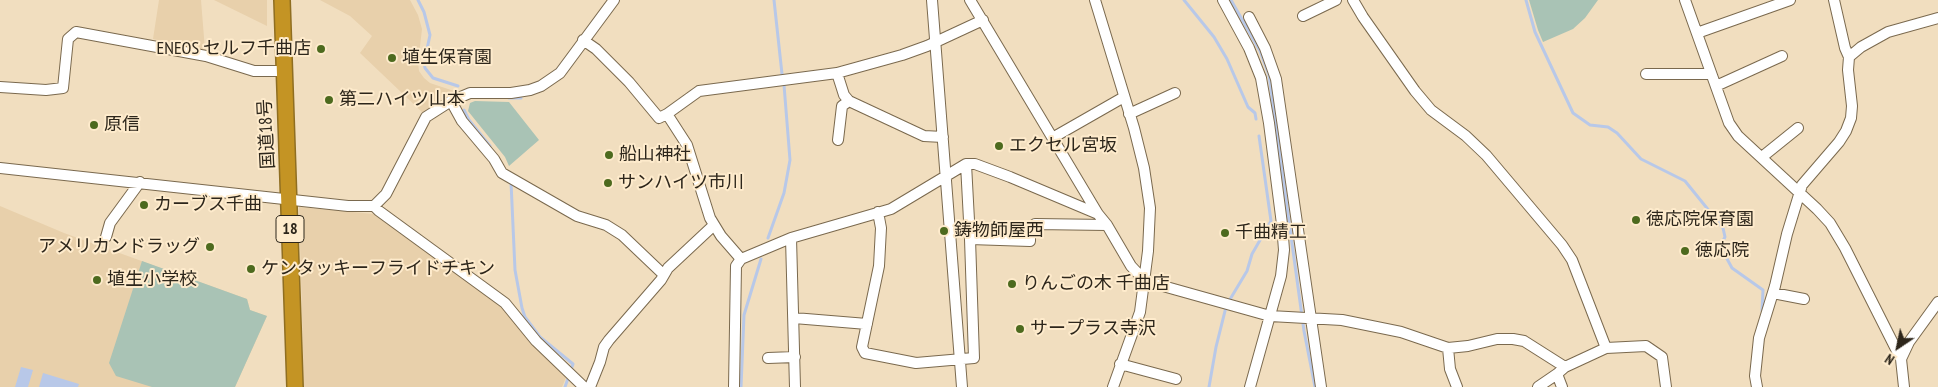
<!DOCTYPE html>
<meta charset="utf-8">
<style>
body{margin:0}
#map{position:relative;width:1938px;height:387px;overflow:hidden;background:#f1debf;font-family:"PT Sans Narrow",sans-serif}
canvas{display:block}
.north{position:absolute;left:1873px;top:322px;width:50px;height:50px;-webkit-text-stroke:4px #feebcc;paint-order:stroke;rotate:214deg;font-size:14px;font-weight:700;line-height:20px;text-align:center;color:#2d261b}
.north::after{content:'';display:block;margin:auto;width:18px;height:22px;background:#2d261b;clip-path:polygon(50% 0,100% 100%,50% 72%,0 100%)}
</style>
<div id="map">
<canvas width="1938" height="387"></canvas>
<div class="north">N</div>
</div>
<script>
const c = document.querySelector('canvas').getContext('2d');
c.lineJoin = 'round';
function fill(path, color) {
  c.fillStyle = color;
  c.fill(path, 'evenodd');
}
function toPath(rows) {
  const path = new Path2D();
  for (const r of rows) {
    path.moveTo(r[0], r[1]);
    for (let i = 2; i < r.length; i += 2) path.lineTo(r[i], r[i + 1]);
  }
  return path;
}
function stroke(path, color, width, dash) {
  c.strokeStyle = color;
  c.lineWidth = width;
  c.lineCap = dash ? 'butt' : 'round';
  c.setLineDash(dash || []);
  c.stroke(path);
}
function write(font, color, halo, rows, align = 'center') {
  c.font = font + ' "PT Sans Narrow","Noto Sans JP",sans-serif';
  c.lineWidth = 4;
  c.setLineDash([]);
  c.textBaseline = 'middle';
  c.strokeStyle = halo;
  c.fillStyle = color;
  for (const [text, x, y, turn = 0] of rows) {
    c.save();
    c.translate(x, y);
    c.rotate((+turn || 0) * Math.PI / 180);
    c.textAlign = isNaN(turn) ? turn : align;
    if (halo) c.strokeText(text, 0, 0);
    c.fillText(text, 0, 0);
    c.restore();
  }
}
fill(toPath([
 [159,0,201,0,205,50,153,39],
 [214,0,267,0,267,26],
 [320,0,410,0,418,15,422,29,418,63,419,71,424,78,430,83,454,91,423,113,360,53,372,36,350,16],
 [0,206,64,233,247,299,250,310,267,316,235,387,0,387],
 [299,207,374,214,502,305,567,375,562,387,304,387]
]), '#e8d0ab');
fill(toPath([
 [1529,0,1598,0,1585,18,1573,29,1543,42,1538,30],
 [475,101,509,102,539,140,509,166,505,157,468,111,470,103],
 [142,261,247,299,250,310,267,316,235,387,152,387,116,376,109,363]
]), '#a9c3b5');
fill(toPath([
 [21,367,33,370,28,387,15,387],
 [43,373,79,384,78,387,39,387]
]), '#b8c8e8');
stroke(toPath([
 [418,0,424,12,430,35,424,63,425,68,433,78,458,86],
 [774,0,782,74],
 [1184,0,1214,37,1227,59,1248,107,1255,113,1256,119],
 [1231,0,1260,51,1269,75,1304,331,1315,387],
 [1526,0,1535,32,1573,113,1590,125,1608,127,1617,133,1641,159,1685,181,1723,228,1725,237,1720,246,1732,268,1763,290,1762,311],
 [509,98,521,98],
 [464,110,469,120,490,146],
 [511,182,515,270,522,308,525,317,540,337,573,364,565,387],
 [768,238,784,193,790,160,784,85],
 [1229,301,1247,271,1252,254,1271,221,1259,136],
 [741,387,744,315,761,259],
 [1209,387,1216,347,1226,307]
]), '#b8c8e8', 3);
const minor = toPath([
 [932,0,962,387],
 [970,0,1098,214,1107,225,1131,266,1145,281,1270,316,1342,320,1401,332,1448,348,1468,346,1497,339,1513,339,1524,341,1565,367,1606,348,1646,346,1662,357,1666,387],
 [1095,0,1134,128,1144,168,1150,208,1148,251,1140,312,1113,387],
 [1223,0,1249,48,1261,78,1269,123,1282,224,1284,250,1281,276,1250,387],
 [1353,0,1363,17,1415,91,1431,110,1466,136,1486,155,1562,245,1572,260,1606,348],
 [1685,0,1729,123,1738,136,1817,209,1830,223,1845,248,1901,359,1904,387],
 [1303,16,1336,0],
 [1249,17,1265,48,1276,79,1321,387],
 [1697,33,1790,0],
 [583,40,596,49,629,82,659,118,667,114,687,145,710,218,721,236,741,259],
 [1849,57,1861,47,1888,32,1938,18],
 [837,73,902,55,927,46,983,20],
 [1646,74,1711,74],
 [1716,86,1782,56],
 [0,87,46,90,63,88,68,39,76,32,206,56,254,71,283,71],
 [451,101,462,121,494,159,502,173,577,216,606,225,622,235,664,275],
 [667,114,699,91,837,73,844,95,849,101,924,136,943,137],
 [1129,114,1175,93],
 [1054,137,1124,97],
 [838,140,842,106,849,101],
 [1762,157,1798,128],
 [0,168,348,206,374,206,379,211,505,303,536,341,584,387],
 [374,206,386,194,426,117,451,101,470,93,511,93,530,90,541,86,560,73,614,0],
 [878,212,881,228,879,266,862,347,865,353,916,363,974,358,970,239,966,164],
 [106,237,110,223,140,182],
 [791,238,795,387],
 [970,239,1030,241,1030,229,1035,224,1107,225],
 [1773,293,1804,299],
 [794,318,867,324],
 [1448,348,1450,369,1457,387],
 [768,358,795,357],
 [1901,359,1909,342,1938,302],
 [1120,364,1176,379],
 [590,387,600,362,604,347,609,340,661,280,668,268,714,225],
 [734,387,736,266,741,259,791,238,891,209,966,164,975,164,1010,177,1098,214],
 [1538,387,1557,374],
 [1562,387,1557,374,1565,367],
 [1757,387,1755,376,1759,338,1775,286,1787,234,1802,185,1839,142,1846,131,1851,118,1852,106,1848,70,1849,57,1845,48,1834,0]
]);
const highway = toPath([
 [282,0,295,387]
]);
stroke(minor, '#7a694e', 12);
stroke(highway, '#8f6e21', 18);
stroke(minor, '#fff', 10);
stroke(highway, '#c49424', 15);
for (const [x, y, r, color] of [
 [321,49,5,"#4d6a1e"],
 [392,58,5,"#4d6a1e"],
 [329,100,5,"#4d6a1e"],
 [94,125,5,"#4d6a1e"],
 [999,146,5,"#4d6a1e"],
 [609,155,5,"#4d6a1e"],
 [608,183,5,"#4d6a1e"],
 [144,205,5,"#4d6a1e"],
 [1636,220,5,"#4d6a1e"],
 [944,231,5,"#4d6a1e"],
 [1225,233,5,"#4d6a1e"],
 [210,247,5,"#4d6a1e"],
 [1685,251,5,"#4d6a1e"],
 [251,269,5,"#4d6a1e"],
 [97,280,5,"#4d6a1e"],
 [1012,284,5,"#4d6a1e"],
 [1020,329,5,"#4d6a1e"]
]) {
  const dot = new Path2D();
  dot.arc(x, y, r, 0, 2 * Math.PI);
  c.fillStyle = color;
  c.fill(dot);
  stroke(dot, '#feebcc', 2);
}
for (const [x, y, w] of [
 [290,229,28]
]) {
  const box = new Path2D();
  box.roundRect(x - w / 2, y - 13.5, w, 27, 4);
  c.fillStyle = '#feebcc';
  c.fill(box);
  stroke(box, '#2d261b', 1);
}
write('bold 16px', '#2d261b', null, [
 ["18",290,229]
]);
write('18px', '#2d261b', '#feebcc', [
 ["ENEOS セルフ千曲店",311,49,"right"],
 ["埴生保育園",402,58],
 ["第二ハイツ山本",339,100],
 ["原信",104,125],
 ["エクセル宮坂",1009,146],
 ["船山神社",619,155],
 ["サンハイツ市川",618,183],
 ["カーブス千曲",154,205],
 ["徳応院保育園",1646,220],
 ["鋳物師屋西",954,231],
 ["千曲精工",1235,233],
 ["アメリカンドラッグ",200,247,"right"],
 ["徳応院",1695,251],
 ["ケンタッキーフライドチキン",261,269],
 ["埴生小学校",107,280],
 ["りんごの木 千曲店",1022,284],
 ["サープラス寺沢",1030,329]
], 'left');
write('18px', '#2d261b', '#feebcc', [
 ["国道18号",267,134,-93]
]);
</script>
